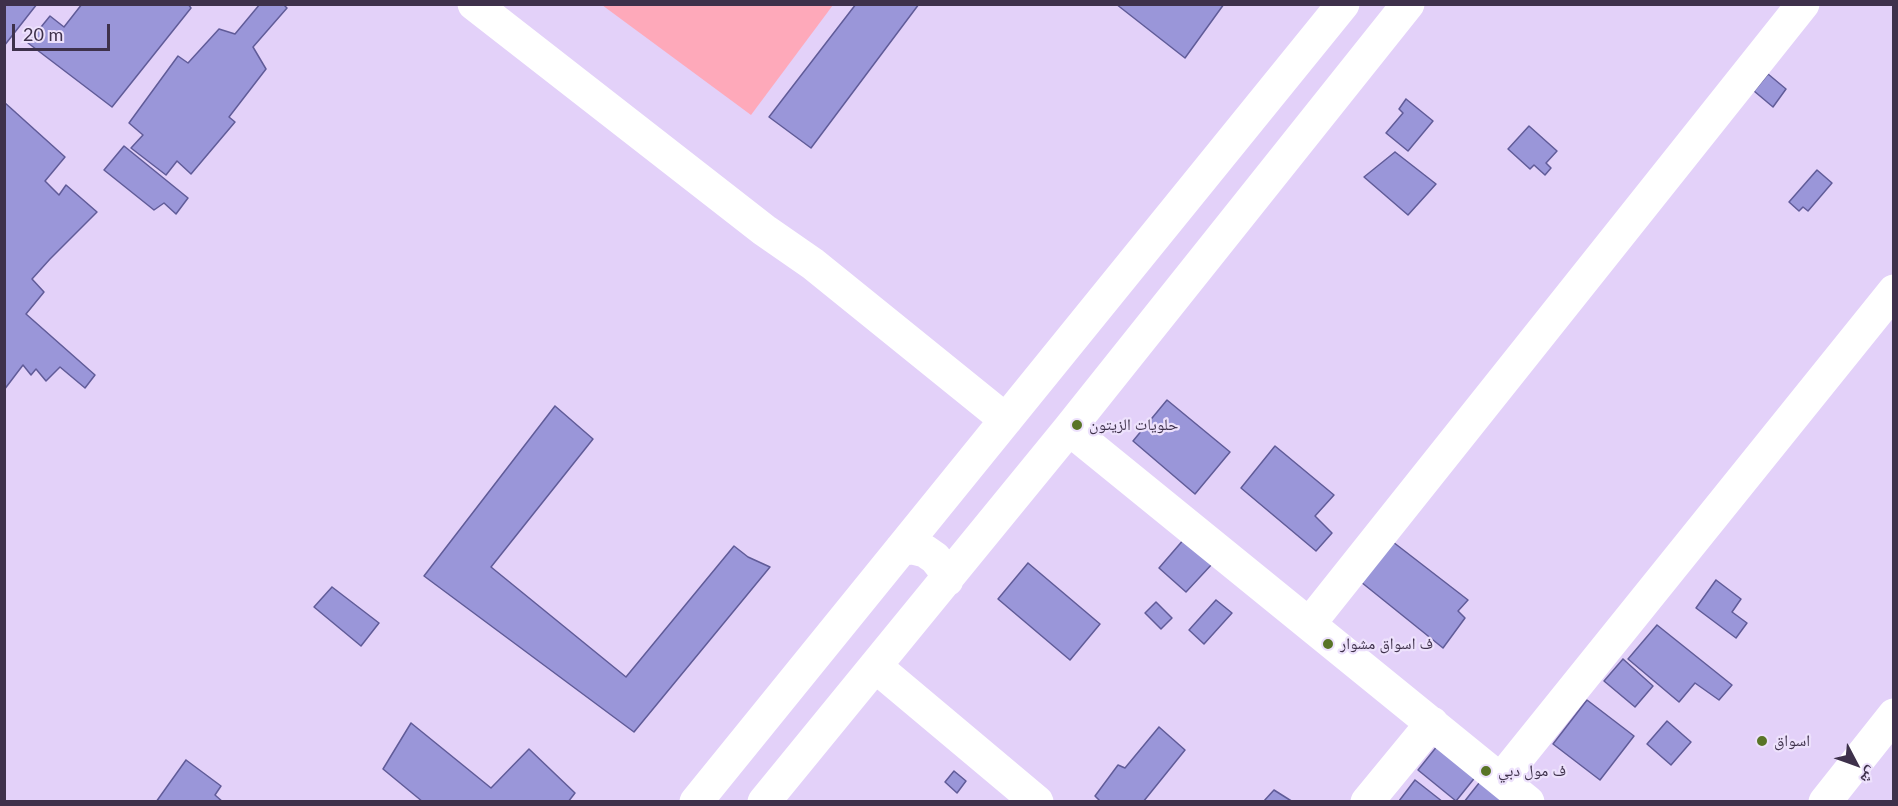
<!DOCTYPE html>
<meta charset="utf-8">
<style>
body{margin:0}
#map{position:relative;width:1898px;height:806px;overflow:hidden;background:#e3d1f9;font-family:Lato,"Noto Naskh Arabic",sans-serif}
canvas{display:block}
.frame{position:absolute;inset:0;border:6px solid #3e314b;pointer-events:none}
.north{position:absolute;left:1826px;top:734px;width:60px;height:60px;-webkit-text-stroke:4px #ede1fc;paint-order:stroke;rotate:131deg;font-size:16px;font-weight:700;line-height:24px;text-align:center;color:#3e314b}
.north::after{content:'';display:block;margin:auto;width:21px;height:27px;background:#3e314b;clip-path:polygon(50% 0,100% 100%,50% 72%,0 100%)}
.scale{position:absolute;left:12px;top:24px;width:98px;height:27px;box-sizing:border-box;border:3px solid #3e314b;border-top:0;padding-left:8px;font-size:18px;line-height:21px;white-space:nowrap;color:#3e314b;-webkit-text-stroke:4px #ede1fc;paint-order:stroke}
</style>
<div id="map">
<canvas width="1898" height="806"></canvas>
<div class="frame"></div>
<div class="north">ش</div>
<div class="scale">20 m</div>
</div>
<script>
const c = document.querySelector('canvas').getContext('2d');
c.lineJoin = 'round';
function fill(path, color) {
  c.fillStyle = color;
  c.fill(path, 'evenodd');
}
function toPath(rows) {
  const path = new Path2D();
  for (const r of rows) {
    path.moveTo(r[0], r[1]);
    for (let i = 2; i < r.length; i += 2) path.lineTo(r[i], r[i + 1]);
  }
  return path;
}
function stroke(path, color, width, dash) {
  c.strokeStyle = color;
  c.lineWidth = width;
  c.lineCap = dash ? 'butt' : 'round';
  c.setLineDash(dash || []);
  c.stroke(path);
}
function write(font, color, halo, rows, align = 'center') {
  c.font = font + ' Lato,"Noto Naskh Arabic",sans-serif';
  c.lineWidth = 4.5;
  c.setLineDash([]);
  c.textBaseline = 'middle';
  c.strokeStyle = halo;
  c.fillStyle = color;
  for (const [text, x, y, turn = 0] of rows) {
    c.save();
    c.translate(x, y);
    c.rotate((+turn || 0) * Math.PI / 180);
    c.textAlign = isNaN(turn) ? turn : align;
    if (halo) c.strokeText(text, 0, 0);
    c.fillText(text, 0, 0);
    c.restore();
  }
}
fill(toPath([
 [602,5,833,5,751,115]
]), '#fea9ba');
const building = toPath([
 [4,4,37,4,4,46,4,4],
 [82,4,188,4,191,8,112,107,28,43,50,16,64,27,82,4],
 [260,4,283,4,287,8,253,47,266,69,229,117,235,122,191,174,177,161,166,175,131,148,143,135,129,123,178,56,188,63,219,29,235,34,260,4],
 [856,4,919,4,811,148,769,117,856,4],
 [1116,4,1224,4,1185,58,1116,4],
 [1768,74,1786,89,1773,107,1754,91,1768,74],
 [1406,99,1433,121,1408,151,1386,133,1403,113,1399,109,1406,99],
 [4,102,65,157,45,181,59,195,66,185,97,212,50,259,32,279,44,292,26,314,95,375,85,388,60,367,46,381,36,369,31,375,23,365,4,390,4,102],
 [1529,126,1557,151,1546,163,1551,168,1545,175,1534,165,1530,169,1508,149,1529,126],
 [124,146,188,198,176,214,164,203,154,210,104,170,124,146],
 [1395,152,1436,184,1408,215,1364,177,1395,152],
 [1817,170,1832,183,1808,211,1803,207,1799,211,1789,202,1817,170],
 [1167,400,1230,452,1195,494,1133,441,1167,400],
 [555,406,593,439,491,567,626,677,734,546,748,557,770,567,634,732,424,576,555,406],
 [1275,446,1334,495,1315,516,1332,533,1316,551,1241,488,1275,446],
 [1185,538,1213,563,1186,592,1159,568,1185,538],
 [1393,542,1468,600,1458,611,1465,618,1443,648,1361,582,1393,542],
 [1028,563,1100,624,1070,660,998,599,1028,563],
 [1716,580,1741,599,1732,612,1747,623,1736,638,1696,608,1716,580],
 [332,587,379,623,361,646,314,607,332,587],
 [1216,600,1232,613,1204,644,1189,630,1216,600],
 [1156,602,1172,618,1161,629,1145,613,1156,602],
 [1657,625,1732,685,1719,700,1695,683,1679,702,1628,659,1657,625],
 [1623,659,1653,686,1635,707,1604,681,1623,659],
 [1587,700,1634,736,1600,780,1553,744,1587,700],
 [1667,721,1691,742,1671,765,1647,744,1667,721],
 [411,723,491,788,529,749,575,793,568,802,423,802,383,769,411,723],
 [1159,727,1185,750,1143,802,1101,802,1095,796,1118,765,1125,768,1159,727],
 [1442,740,1481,770,1456,801,1418,770,1442,740],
 [186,760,221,786,215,795,223,802,156,802,186,760],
 [954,771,966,781,957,793,945,782,954,771],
 [1487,773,1518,802,1464,802,1487,773],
 [1415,780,1443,802,1399,801,1415,780],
 [1274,790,1293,802,1263,802,1274,790]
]);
fill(building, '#9a96d9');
stroke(building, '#605b98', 1.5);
stroke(toPath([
 [474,4,764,230,813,264,1006,420],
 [1069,429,1528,802],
 [901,549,913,548,925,551,935,558,943,568,947,580],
 [1310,623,1803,4],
 [875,666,1037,802],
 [1501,779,1894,291],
 [696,802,1343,4],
 [764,802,1069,429,1408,4],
 [1367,802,1432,723],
 [1825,802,1894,715]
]), '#fff', 33);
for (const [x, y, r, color] of [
 [1077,425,6,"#597427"],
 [1328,644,6,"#597427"],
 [1762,741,6,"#597427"],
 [1486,771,6,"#597427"]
]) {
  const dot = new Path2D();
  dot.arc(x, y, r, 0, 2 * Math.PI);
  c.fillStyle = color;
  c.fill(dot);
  stroke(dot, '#ede1fc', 2);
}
write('16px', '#3e314b', '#ede1fc', [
 ["حلويات الزيتون",1089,425],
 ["ف اسواق مشوار",1340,644],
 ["اسواق",1774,741],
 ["ف مول دبي",1498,771]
], 'left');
</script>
